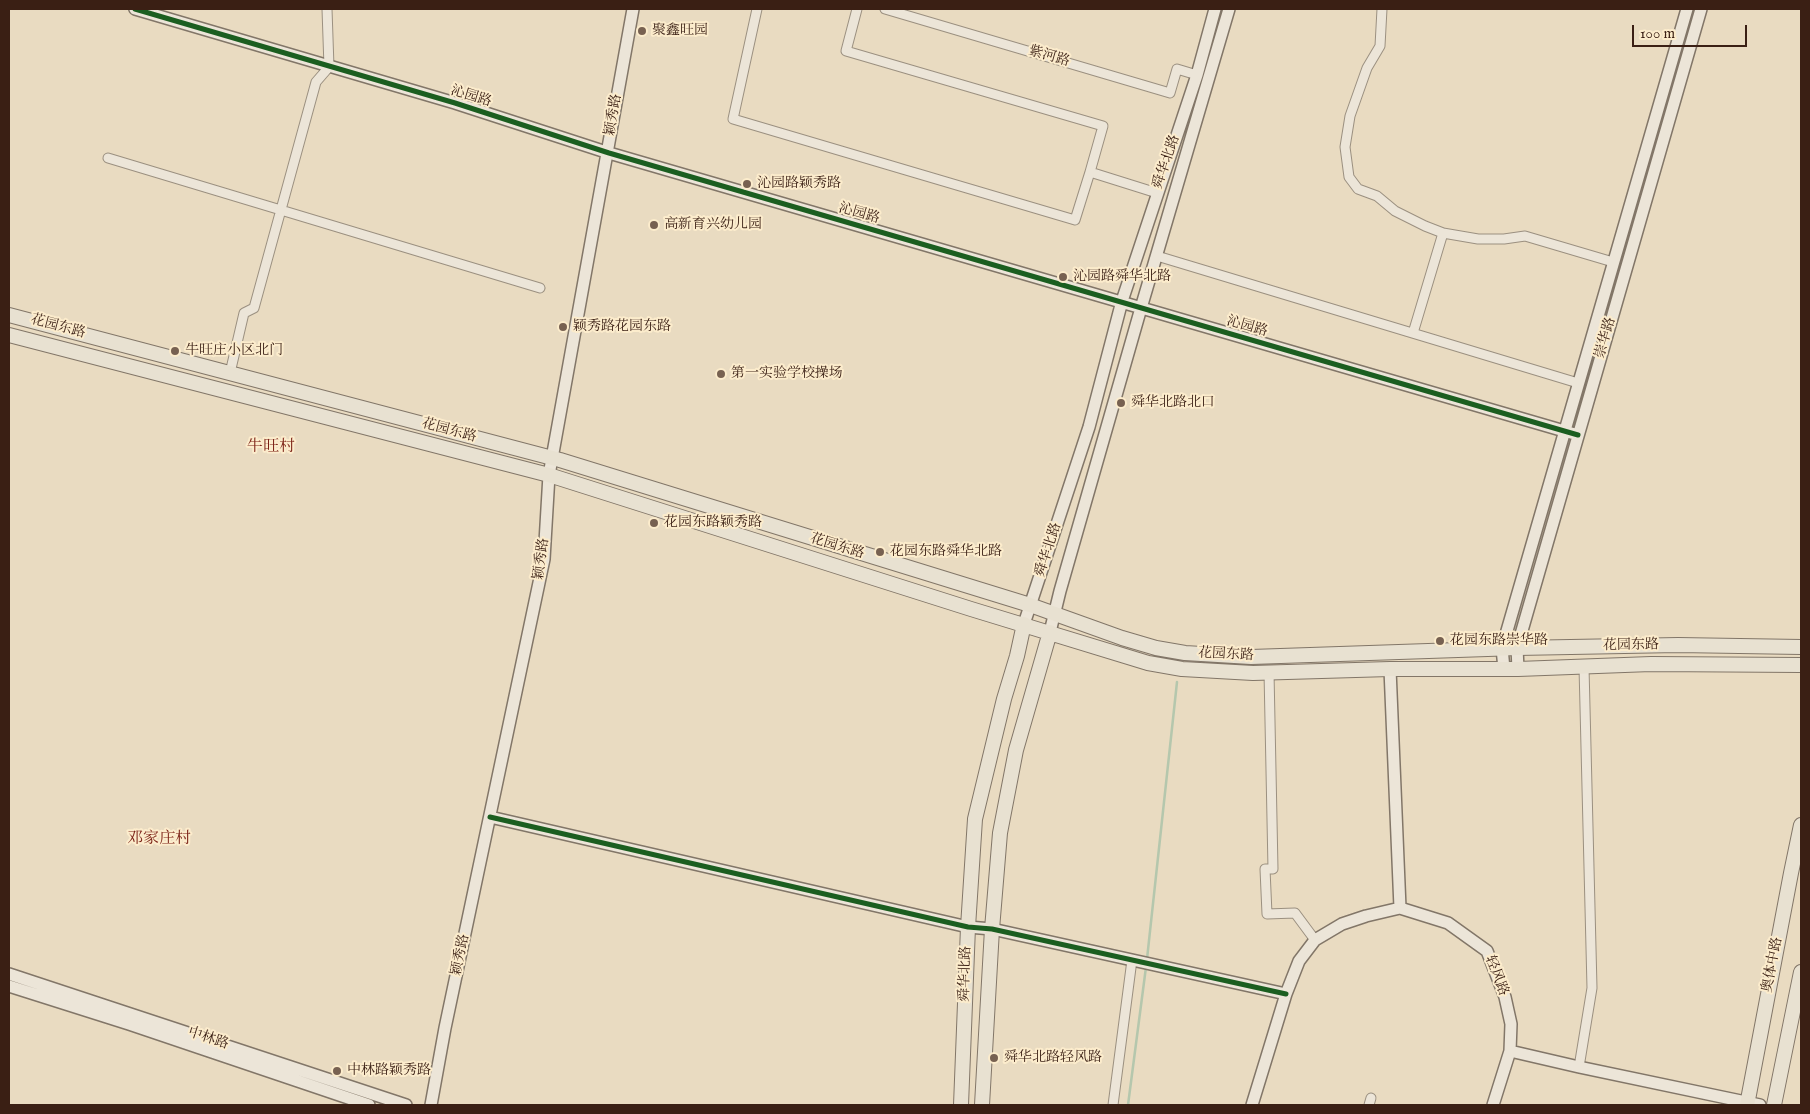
<!DOCTYPE html>
<meta charset="utf-8">
<style>
body{margin:0}
#map{position:relative;width:1810px;height:1114px;overflow:hidden;background:#e9dbc1;font-family:"IM FELL English",serif}
canvas{display:block}
.frame{position:absolute;inset:0;border:10px solid #3a1f14;pointer-events:none}
.scale{position:absolute;left:1632px;top:25px;width:115px;height:22px;box-sizing:border-box;border:2px solid #3a1f14;border-top:0;padding-left:6px;font-size:15px;line-height:18px;white-space:nowrap;color:#3a1f14;-webkit-text-stroke:4px #fceccc;paint-order:stroke}
</style>
<div id="map">
<canvas width="1810" height="1114"></canvas>
<div class="frame"></div>
<div class="scale">100 m</div>
</div>
<script>
const c = document.querySelector('canvas').getContext('2d');
c.lineJoin = 'round';
function toPath(rows) {
  const path = new Path2D();
  for (const r of rows) {
    path.moveTo(r[0], r[1]);
    for (let i = 2; i < r.length; i += 2) path.lineTo(r[i], r[i + 1]);
  }
  return path;
}
function stroke(path, color, width, dash) {
  c.strokeStyle = color;
  c.lineWidth = width;
  c.lineCap = dash ? 'butt' : 'round';
  c.setLineDash(dash || []);
  c.stroke(path);
}
function write(font, color, halo, rows, align = 'center') {
  c.font = font + ' "IM FELL English","Noto Serif SC",serif';
  c.lineWidth = 4;
  c.setLineDash([]);
  c.textBaseline = 'middle';
  c.strokeStyle = halo;
  c.fillStyle = color;
  for (const [text, x, y, turn = 0] of rows) {
    c.save();
    c.translate(x, y);
    c.rotate((+turn || 0) * Math.PI / 180);
    c.textAlign = isNaN(turn) ? turn : align;
    if (halo) c.strokeText(text, 0, 0);
    c.fillText(text, 0, 0);
    c.restore();
  }
}
stroke(toPath([
 [1147,959,1177,682],
 [1128,1105,1146,967]
]), '#b5c7ad', 2.5);
const street = toPath([
 [757,9,733,119,1075,220,1090,172],
 [857,9,846,51,1103,126,1090,172,1157,193],
 [885,9,1170,93,1177,69,1197,75],
 [1382,9,1380,46,1367,68,1350,116,1345,147,1349,177,1358,189,1377,196,1395,211,1425,226,1443,233,1478,239,1504,239,1525,236,1613,262],
 [108,158,540,288],
 [1157,256,1578,383],
 [1413,333,1443,233],
 [230,373,244,313,254,308,316,82,329,67,327,9],
 [1269,672,1273,869,1265,869,1267,914,1295,913,1315,940],
 [1579,1067,1592,988,1584,667],
 [1113,1105,1132,960],
 [1369,1105,1371,1098]
]);
const secondary = toPath([
 [135,9,455,103,609,153,1578,435],
 [1024,624,1089,427,1122,301,1197,75,1215,9],
 [1050,632,1060,591,1141,308,1229,9],
 [1390,669,1400,908,1448,923,1487,951,1505,997,1511,1024,1510,1051,1579,1067,1760,1105],
 [1504,669,1502,648,1687,9],
 [1518,669,1517,648,1701,9],
 [490,817,968,927,992,929,1286,994],
 [9,974,406,1105],
 [9,986,129,1024,369,1105],
 [431,1105,445,1028,544,559,549,475,633,9],
 [1252,1105,1286,994,1299,961,1315,940,1342,924,1366,916,1400,908],
 [1493,1105,1510,1051]
]);
const primary = toPath([
 [9,315,560,460,1030,605,1122,638,1156,648,1185,653,1251,657,1517,648,1678,645,1801,647],
 [9,335,549,475,971,609,1148,663,1182,669,1253,673,1390,669,1518,669,1651,664,1801,665],
 [961,1105,968,927,975,819,1004,699,1017,656,1024,624],
 [982,1105,992,929,1000,833,1016,750,1050,632],
 [1747,1105,1791,873,1801,825],
 [1774,1105,1801,972]
]);
stroke(street, '#9b9080', 11);
stroke(secondary, '#827668', 14);
stroke(primary, '#827668', 16);
stroke(street, '#ece5d8', 9);
stroke(secondary, '#ece5d8', 11);
stroke(primary, '#e8e1d1', 14);
stroke(toPath([
 [135,9,455,103,609,153,1578,435],
 [490,817,968,927,992,929,1286,994]
]), '#1b5e20', 5);
for (const [x, y, r, color] of [
 [642,31,5,"#776151"],
 [747,184,5,"#776151"],
 [654,225,5,"#776151"],
 [1063,277,5,"#776151"],
 [563,327,5,"#776151"],
 [175,351,5,"#776151"],
 [721,374,5,"#776151"],
 [1121,403,5,"#776151"],
 [654,523,5,"#776151"],
 [880,552,5,"#776151"],
 [1440,641,5,"#776151"],
 [994,1058,5,"#776151"],
 [337,1071,5,"#776151"]
]) {
  const dot = new Path2D();
  dot.arc(x, y, r, 0, 2 * Math.PI);
  c.fillStyle = color;
  c.fill(dot);
  stroke(dot, '#fceccc', 2);
}
write('14px', '#3a1f14', '#fceccc', [
 ["聚鑫旺园",652,31],
 ["沁园路颖秀路",757,184],
 ["高新育兴幼儿园",664,225],
 ["沁园路舜华北路",1073,277],
 ["颖秀路花园东路",573,327],
 ["牛旺庄小区北门",185,351],
 ["第一实验学校操场",731,374],
 ["舜华北路北口",1131,403],
 ["花园东路颖秀路",664,523],
 ["花园东路舜华北路",890,552],
 ["花园东路崇华路",1450,641],
 ["舜华北路轻风路",1004,1058],
 ["中林路颖秀路",347,1071]
], 'left');
write('14px', '#3a1f14', '#fceccc', [
 ["紫河路",1049,57,16],
 ["沁园路",471,97,17],
 ["颖秀路",614,115,-80],
 ["舜华北路",1167,162,-71],
 ["沁园路",859,214,16],
 ["花园东路",58,327,15],
 ["沁园路",1247,327,16],
 ["崇华路",1606,338,-74],
 ["花园东路",449,431,15],
 ["花园东路",837,547,17],
 ["舜华北路",1049,550,-72],
 ["颖秀路",542,559,-82],
 ["花园东路",1631,646,-1],
 ["花园东路",1226,655,3],
 ["颖秀路",461,955,-78],
 ["奥体中路",1773,965,-79],
 ["舜华北路",966,974,-88],
 ["轻风路",1496,976,69],
 ["中林路",208,1039,18]
]);
write('16px', '#7a1f14', '#fceccc', [
 ["牛旺村",271,448],
 ["邓家庄村",159,840]
]);
</script>
